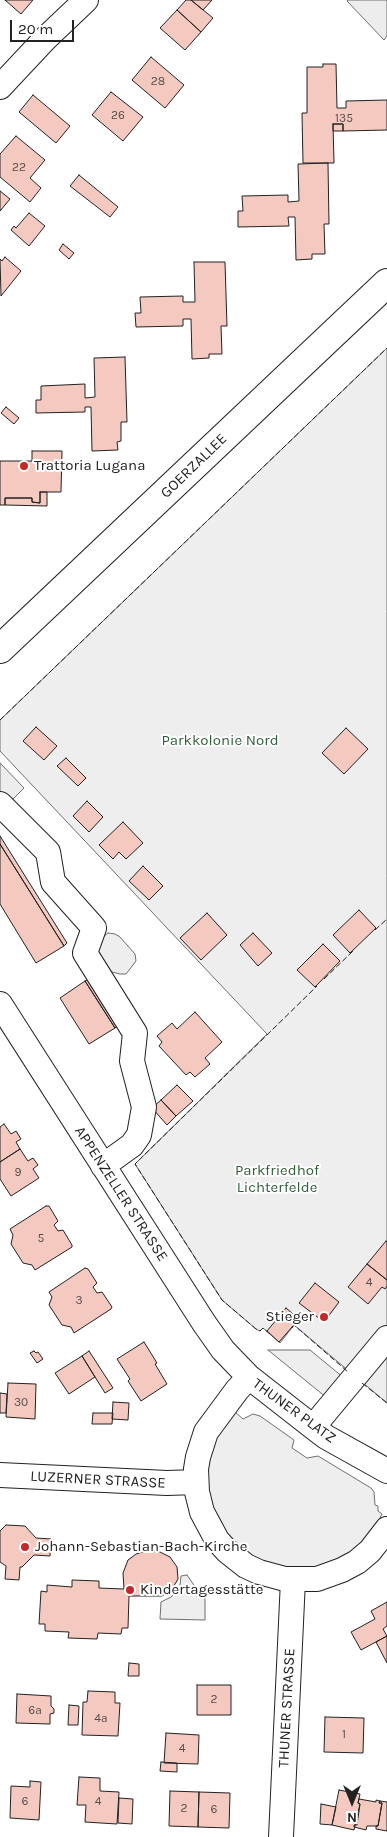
<!DOCTYPE html>
<meta charset="utf-8">
<style>
body{margin:0}
#map{position:relative;width:387px;height:1837px;overflow:hidden;background:#fff;font-family:Karla,sans-serif}
canvas{display:block}
.north{position:absolute;left:327px;top:1777px;width:50px;height:50px;-webkit-text-stroke:4px #fff;paint-order:stroke;rotate:180deg;font-size:14px;font-weight:700;line-height:20px;text-align:center;color:#222}
.north::after{content:'';display:block;margin:auto;width:18px;height:22px;background:#222;clip-path:polygon(50% 0,100% 100%,50% 72%,0 100%)}
.scale{position:absolute;left:10px;top:20px;width:64px;height:22px;box-sizing:border-box;border:2px solid #222;border-top:0;padding-left:6px;font-size:15px;line-height:18px;white-space:nowrap;color:#222;-webkit-text-stroke:4px #fff;paint-order:stroke}
</style>
<div id="map">
<canvas width="387" height="1837"></canvas>
<div class="north">N</div>
<div class="scale">20 m</div>
</div>
<script>
const c = document.querySelector('canvas').getContext('2d');
c.lineJoin = 'round';
function fill(path, color) {
  c.fillStyle = color;
  c.fill(path, 'evenodd');
}
function toPath(rows) {
  const path = new Path2D();
  for (const r of rows) {
    path.moveTo(r[0], r[1]);
    for (let i = 2; i < r.length; i += 2) path.lineTo(r[i], r[i + 1]);
  }
  return path;
}
function stroke(path, color, width, dash) {
  c.strokeStyle = color;
  c.lineWidth = width;
  c.lineCap = dash ? 'butt' : 'round';
  c.setLineDash(dash || []);
  c.stroke(path);
}
function write(font, color, halo, rows, align = 'center') {
  c.font = font + ' Karla,sans-serif';
  c.lineWidth = 4;
  c.setLineDash([]);
  c.textBaseline = 'middle';
  c.strokeStyle = halo;
  c.fillStyle = color;
  for (const [text, x, y, turn = 0] of rows) {
    c.save();
    c.translate(x, y);
    c.rotate((+turn || 0) * Math.PI / 180);
    c.textAlign = isNaN(turn) ? turn : align;
    if (halo) c.strokeText(text, 0, 0);
    c.fillText(text, 0, 0);
    c.restore();
  }
}
const green = toPath([
 [387,348,387,1403,294,1325,280,1343,263,1328,260,1331,256,1329,222,1300,135,1164,267,1034,0,751,0,720,387,348],
 [108,933,115,934,120,937,135,954,136,961,126,974,120,974,112,972,103,963,98,955,97,942,108,933],
 [268,1350,310,1350,344,1378,327,1398,268,1350],
 [235,1412,243,1419,253,1414,260,1416,294,1440,292,1448,307,1458,318,1456,371,1488,374,1492,375,1505,378,1506,378,1511,382,1514,374,1529,356,1550,341,1559,313,1568,282,1567,260,1561,243,1551,227,1536,213,1510,208,1494,207,1471,213,1446,219,1432,235,1412],
 [187,1575,196,1588,205,1595,205,1620,160,1619,161,1602,171,1597,176,1592,180,1585,181,1576,187,1575]
]);
fill(green, '#eee');
stroke(green, '#6f6f6f', 1);
const parking = toPath([
 [348,0,387,0,387,36,384,40,347,1,348,0],
 [0,763,24,788,10,802,0,791,0,763]
]);
fill(parking, '#ededed');
stroke(parking, '#6f6f6f', 1);
const building = toPath([
 [5,0,33,0,21,14,5,0],
 [186,0,191,0,213,18,201,32,177,10,186,0],
 [191,0,212,0,203,10,191,0],
 [177,10,201,32,185,50,160,28,177,10],
 [151,57,184,85,165,108,132,80,151,57],
 [323,64,336,64,337,108,346,108,346,101,387,100,387,130,343,131,343,124,333,124,334,163,303,163,302,113,307,113,307,67,323,67,323,64],
 [111,92,143,117,123,141,92,115,111,92],
 [33,95,70,126,56,143,19,112,33,95],
 [333,124,343,124,343,131,333,131,333,124],
 [16,136,45,160,30,178,41,188,30,202,0,177,0,154,16,136],
 [328,163,329,224,324,224,325,254,312,254,312,259,296,260,295,217,288,217,289,226,238,227,238,211,243,211,242,196,288,195,288,202,299,201,298,164,328,163],
 [79,175,118,207,110,217,70,186,79,175],
 [0,191,10,199,0,211,0,191],
 [29,213,45,226,29,246,11,230,14,226,16,228,29,213],
 [63,244,74,253,69,259,59,250,63,244],
 [5,257,21,271,1,296,0,259,2,261,5,257],
 [194,262,225,262,227,326,221,326,222,354,209,354,209,358,192,359,191,319,183,319,183,326,136,327,135,313,141,313,140,297,183,296,183,302,195,302,194,262],
 [125,357,127,422,121,422,121,441,117,442,118,450,92,451,91,407,85,407,85,412,36,413,36,400,41,400,41,386,85,384,85,398,95,397,94,358,125,357],
 [6,407,19,418,14,424,1,413,6,407],
 [32,451,62,451,61,492,40,492,40,503,32,502,32,498,5,498,5,505,0,505,0,461,32,461,32,451],
 [40,492,47,492,47,506,5,505,5,498,32,498,32,502,40,503,40,492],
 [36,727,57,746,44,760,23,741,36,727],
 [346,728,368,749,344,774,322,753,346,728],
 [66,758,86,778,78,786,57,766,66,758],
 [87,801,103,817,89,832,73,816,87,801],
 [123,822,143,843,126,859,119,852,113,859,99,845,123,822],
 [0,836,67,943,64,946,0,844,0,836],
 [0,844,64,946,36,963,0,904,0,844],
 [143,866,163,886,149,900,129,881,143,866],
 [359,910,376,928,350,953,333,935,359,910],
 [207,913,227,935,201,960,180,938,207,913],
 [253,933,272,953,258,966,240,945,253,933],
 [323,944,340,961,315,987,297,970,323,944],
 [89,979,118,1026,115,1028,85,981,89,979],
 [85,981,115,1028,89,1044,60,998,85,981],
 [195,1012,222,1042,205,1058,210,1064,195,1077,190,1072,186,1075,159,1046,162,1042,157,1036,172,1023,177,1029,195,1012],
 [177,1085,193,1101,176,1116,161,1100,177,1085],
 [161,1100,176,1116,167,1125,152,1108,161,1100],
 [4,1124,11,1134,16,1131,21,1139,16,1142,20,1149,0,1162,0,1127,4,1124],
 [20,1149,28,1161,33,1158,38,1165,33,1169,39,1178,11,1196,0,1179,0,1162,20,1149],
 [46,1206,49,1206,58,1221,54,1225,58,1231,63,1230,72,1245,72,1247,35,1270,32,1265,23,1263,11,1244,13,1235,10,1229,46,1206],
 [386,1241,387,1242,387,1280,367,1264,386,1241],
 [367,1264,387,1280,387,1286,385,1289,382,1287,368,1304,348,1287,367,1264],
 [85,1268,88,1269,97,1283,93,1287,97,1293,102,1292,112,1307,111,1309,74,1333,71,1327,62,1325,49,1305,52,1297,49,1292,85,1268],
 [315,1283,339,1302,324,1322,299,1303,315,1283],
 [286,1308,299,1319,279,1342,267,1331,286,1308],
 [144,1342,157,1363,155,1364,167,1384,141,1401,128,1381,130,1379,117,1359,144,1342],
 [34,1351,36,1353,38,1352,43,1359,37,1363,30,1353,34,1351],
 [89,1351,113,1388,105,1393,82,1356,89,1351],
 [82,1356,95,1377,69,1394,55,1373,82,1356],
 [8,1383,36,1384,35,1419,6,1417,8,1383],
 [0,1393,7,1394,6,1413,0,1413,0,1393],
 [113,1402,129,1403,128,1420,112,1419,113,1402],
 [93,1413,113,1413,112,1424,92,1424,93,1413],
 [6,1525,25,1526,36,1538,51,1539,50,1556,34,1555,22,1567,20,1567,19,1580,5,1579,6,1566,0,1562,0,1531,6,1525],
 [146,1551,160,1552,170,1557,177,1567,178,1579,172,1589,162,1596,129,1596,128,1628,122,1628,121,1634,98,1633,97,1639,68,1638,69,1632,45,1631,45,1624,39,1624,41,1591,47,1592,47,1585,72,1587,72,1580,99,1581,99,1588,124,1589,123,1573,128,1560,136,1554,146,1551],
 [387,1602,387,1626,383,1629,387,1636,361,1650,351,1632,375,1619,371,1611,387,1602],
 [387,1636,387,1663,376,1642,387,1636],
 [129,1663,139,1664,139,1676,128,1676,129,1663],
 [197,1685,231,1685,231,1715,197,1715,197,1685],
 [88,1691,115,1692,115,1703,120,1703,118,1736,82,1735,83,1702,87,1702,88,1691],
 [17,1694,51,1696,51,1706,54,1709,54,1713,50,1714,50,1724,16,1723,17,1694],
 [69,1705,79,1706,78,1725,68,1725,69,1705],
 [325,1717,364,1718,363,1753,324,1752,325,1717],
 [166,1733,199,1735,198,1764,164,1763,166,1733],
 [161,1762,177,1763,177,1772,160,1771,161,1762],
 [79,1777,100,1778,100,1791,119,1792,117,1824,85,1822,86,1805,77,1805,79,1777],
 [30,1781,41,1782,39,1820,10,1818,11,1786,30,1787,30,1781],
 [339,1790,360,1794,358,1803,360,1804,354,1830,332,1825,339,1790],
 [170,1791,199,1792,198,1827,169,1826,170,1791],
 [199,1792,230,1793,229,1828,198,1827,199,1792],
 [119,1798,133,1799,132,1824,118,1823,119,1798],
 [359,1799,376,1802,376,1800,380,1801,379,1803,382,1803,378,1826,367,1826,366,1830,354,1827,354,1825,357,1825,360,1804,358,1803,359,1799],
 [380,1801,387,1802,387,1831,376,1829,376,1826,378,1826,382,1803,379,1803,380,1801],
 [321,1804,336,1807,332,1825,320,1824,321,1804]
]);
fill(building, '#f3c9c0');
stroke(building, '#222', 1);
const minor = toPath([
 [0,87,45,39,86,0],
 [0,804,48,852,53,882,94,928,85,953,135,1033,132,1061,144,1107,139,1135,132,1145,103,1166],
 [0,1004,204,1323,223,1350,249,1377,313,1427,326,1437,387,1471],
 [249,1377,237,1390,206,1432,198,1457,196,1469,197,1492,202,1512,217,1540,227,1551,246,1566,259,1572,285,1579,317,1579,342,1570,357,1562,370,1551,387,1529],
 [313,1427,387,1338],
 [0,1475,167,1483,196,1482],
 [281,1837,293,1580]
]);
const major = toPath([
 [0,649,387,283]
]);
stroke(minor, '#222', 26);
stroke(major, '#222', 30);
stroke(minor, '#fff', 24);
stroke(major, '#fff', 28);
stroke(toPath([
 [0,720,387,348],
 [375,930,387,919],
 [324,979,353,951],
 [292,1328,294,1325,348,1372],
 [270,1334,263,1328,260,1331,256,1329,222,1300,135,1164,317,986],
 [362,1383,387,1403]
]), '#222', 1, [6, 2.5]);
for (const [x, y, r, color] of [
 [24,466,5,"#c62828"],
 [324,1317,5,"#c62828"],
 [25,1547,5,"#c62828"],
 [130,1590,5,"#c62828"]
]) {
  const dot = new Path2D();
  dot.arc(x, y, r, 0, 2 * Math.PI);
  c.fillStyle = color;
  c.fill(dot);
  stroke(dot, '#fff', 2);
}
write('12px', '#564c4a', null, [
 ["28",158,82],
 ["26",118,116],
 ["135",344,119],
 ["22",19,168],
 ["9",18,1173],
 ["5",41,1239],
 ["4",369,1283],
 ["3",79,1301],
 ["30",21,1403],
 ["2",214,1700],
 ["6a",35,1711],
 ["4a",101,1719],
 ["1",344,1735],
 ["4",182,1749],
 ["6",25,1802],
 ["4",98,1802],
 ["2",184,1809],
 ["6",214,1810]
]);
write('15px', '#222', '#fff', [
 ["Trattoria Lugana",34,466],
 ["Stieger",314,1317,"right"],
 ["Johann-Sebastian-Bach-Kirche",35,1547],
 ["Kindertagesstätte",140,1590]
], 'left');
write('15px', '#222', '#fff', [
 ["GOERZALLEE",194,466,-44],
 ["APPENZELLER STRASSE",121,1194,57],
 ["THUNER PLATZ",294,1411,36],
 ["LUZERNER STRASSE",98,1480,3],
 ["THUNER STRASSE",287,1708,-87]
]);
write('15px', '#2f5e38', '#fff', [
 ["Parkkolonie Nord",220,741],
 ["Parkfriedhof",277,1171],
 ["Lichterfelde",277,1188]
]);
</script>
